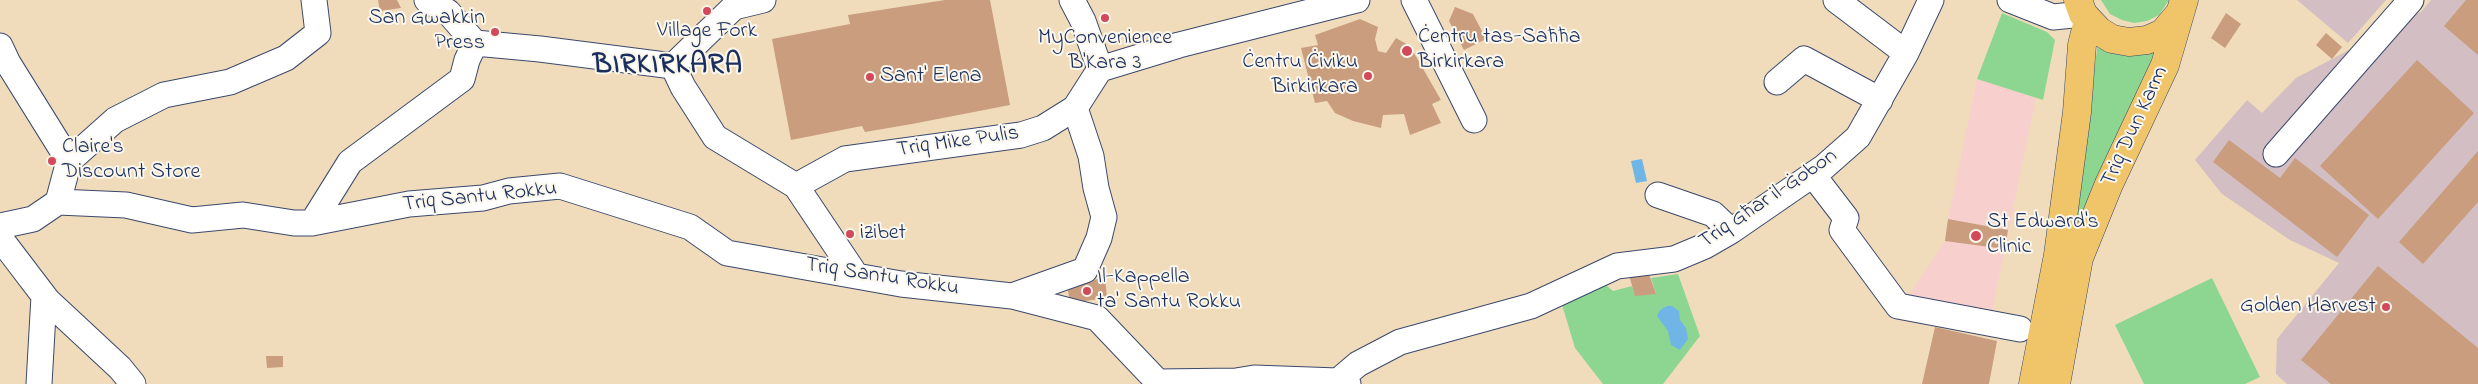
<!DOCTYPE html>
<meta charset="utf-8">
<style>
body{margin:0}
canvas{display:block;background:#f0dcbb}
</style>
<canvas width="2478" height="384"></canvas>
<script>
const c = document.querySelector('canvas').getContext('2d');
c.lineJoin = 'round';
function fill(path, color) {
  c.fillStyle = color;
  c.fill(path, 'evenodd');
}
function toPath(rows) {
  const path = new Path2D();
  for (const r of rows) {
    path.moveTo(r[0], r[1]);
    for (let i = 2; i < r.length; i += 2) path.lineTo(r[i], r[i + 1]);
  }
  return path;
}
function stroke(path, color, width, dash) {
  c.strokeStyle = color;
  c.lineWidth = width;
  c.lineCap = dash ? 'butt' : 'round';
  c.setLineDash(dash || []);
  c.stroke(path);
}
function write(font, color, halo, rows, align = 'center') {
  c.font = font + ' "Indie Flower",sans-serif';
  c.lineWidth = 4;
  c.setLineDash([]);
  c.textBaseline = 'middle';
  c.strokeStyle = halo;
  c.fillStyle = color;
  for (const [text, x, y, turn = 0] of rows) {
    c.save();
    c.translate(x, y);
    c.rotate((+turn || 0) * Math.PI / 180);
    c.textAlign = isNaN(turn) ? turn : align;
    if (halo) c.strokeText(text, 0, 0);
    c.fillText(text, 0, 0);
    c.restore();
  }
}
fill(toPath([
 [1977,79,2036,98,1991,317,1905,301,1945,241,1948,219]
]), '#f7d0cd');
fill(toPath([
 [2297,0,2386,0,2348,43],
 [2431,0,2478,0,2478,384,2287,384,2276,374,2277,339,2339,263,2290,240,2222,194,2195,160,2247,100,2262,113,2296,78,2421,12]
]), '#d2bec3');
fill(toPath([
 [2101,0,2169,0,2159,15,2147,21,2134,23,2122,20,2110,14],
 [2002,13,2047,32,2055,40,2043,100,1977,79],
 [2098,43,2156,49,2067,265],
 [1678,274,1700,336,1663,384,1603,384,1575,348,1560,298,1600,280,1613,291,1632,286,1635,295,1656,294,1651,278],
 [2212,278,2260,377,2245,384,2144,384,2115,325]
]), '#8cd692');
fill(toPath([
 [1642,159,1647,181,1636,183,1631,161],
 [1667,306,1672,306,1679,311,1680,320,1686,328,1688,339,1680,350,1671,345,1668,331,1657,316,1660,310]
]), '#6fb6e6');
fill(toPath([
 [378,0,397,0,401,8,380,11],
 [945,0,990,0,1010,105,912,124,865,132,862,126,791,140,772,39,850,24,848,15],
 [2466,0,2478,0,2478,55,2444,26],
 [1455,7,1473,14,1486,39,1464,50,1449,21],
 [2226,13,2241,24,2225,48,2211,38],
 [1360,19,1378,27,1375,39,1378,51,1386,53,1396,38,1410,46,1441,100,1432,104,1441,123,1410,135,1404,114,1383,115,1381,128,1353,121,1335,113,1327,101,1315,103,1301,48,1318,45,1315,35],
 [2326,33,2342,47,2332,59,2316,45],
 [2417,60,2474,113,2378,219,2320,166],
 [2229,140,2280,178,2295,158,2369,215,2337,257,2213,162],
 [2478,151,2478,202,2423,264,2399,242],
 [1948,219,2008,230,2005,249,1945,241],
 [2378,266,2478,348,2478,384,2331,384,2301,360],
 [1649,274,1656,294,1635,296,1629,275],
 [1105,278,1107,298,1070,303,1067,284],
 [1935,327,1997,341,1989,384,1922,384],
 [266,356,283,356,283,367,267,368]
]), '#c99d7e');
const minor = toPath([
 [427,0,448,12,475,43,540,49,673,66],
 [1072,0,1083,21,1100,69],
 [1414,0,1474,120],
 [1836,0,1906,53],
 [2010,0,2053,17,2083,14],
 [0,46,8,63,69,161],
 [673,66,683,87,715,137,796,186,855,274],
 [673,66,734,7,763,0],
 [1100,69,1179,45,1357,0],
 [1777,82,1804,59,1880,100],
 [2276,154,2411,0],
 [1813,175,1846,218,1842,230,1898,306,2020,329],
 [796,186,845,159,1021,135,1043,128,1075,108,1100,69],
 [1658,195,1713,214,1731,231],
 [58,202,69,161,115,120,164,95,230,82,286,58,318,33,314,0],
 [312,223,350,162,462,79,467,60,475,43],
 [0,226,33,219,58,202,126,205,192,220,243,215,294,223,312,223,409,204,483,198,509,191,560,186,690,227,727,253,901,284,1012,296,1097,318,1158,382,1236,381,1254,378,1338,381,1348,384],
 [0,238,48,301,120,368,133,384],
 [1012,296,1085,270,1099,238,1104,217,1096,188,1091,156,1075,108],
 [1338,381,1358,364,1400,342,1531,306,1617,266,1674,259,1705,246,1731,231,1824,167,1858,137,1906,53,1931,0],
 [39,384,44,296]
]);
const highway = toPath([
 [2078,0,2083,14,2099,31,2112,39,2129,42,2147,40,2163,33,2179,14],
 [2033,384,2058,255,2077,112,2082,45,2088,21],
 [2056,384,2079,258,2109,184,2165,65,2184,0]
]);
stroke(minor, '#3b496c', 27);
stroke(highway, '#3b496c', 29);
stroke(minor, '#fff', 25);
stroke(highway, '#f0c469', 28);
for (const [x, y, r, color] of [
 [707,11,5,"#d1495b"],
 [1105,18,5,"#d1495b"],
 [495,32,5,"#d1495b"],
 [1407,51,6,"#d1495b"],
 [1368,76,5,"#d1495b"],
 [870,77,5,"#d1495b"],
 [52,161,5,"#d1495b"],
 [850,234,5,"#d1495b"],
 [1976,236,6,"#d1495b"],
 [1087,291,5,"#d1495b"],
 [2386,307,5,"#d1495b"]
]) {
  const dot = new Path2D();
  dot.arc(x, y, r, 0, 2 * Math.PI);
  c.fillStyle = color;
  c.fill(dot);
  stroke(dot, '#fbf7ec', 2);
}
write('22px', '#1b2f5e', '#fbf7ec', [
 ["San Gwakkin",485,19,"right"],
 ["Press",485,44,"right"],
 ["Village Fork",707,32,"center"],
 ["Ċentru tas-Saħħa",1418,38],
 ["Birkirkara",1418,63],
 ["MyConvenience",1105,39,"center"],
 ["B'Kara 3",1105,64,"center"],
 ["Ċentru Ċiviku",1358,63,"right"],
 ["Birkirkara",1358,88,"right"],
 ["Sant' Elena",880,77],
 ["Claire's",62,148],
 ["Discount Store",62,173],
 ["St Edward's",1987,223],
 ["Clinic",1987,248],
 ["izibet",860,234],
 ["Il-Kappella",1097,278],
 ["ta' Santu Rokku",1097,303],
 ["Golden Harvest",2376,307,"right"]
], 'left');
write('22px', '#1b2f5e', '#fbf7ec', [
 ["Triq Dun Karm",2136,127,-65],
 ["Triq Mike Pulis",958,143,-8],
 ["Triq Santu Rokku",480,198,-6],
 ["Triq Għar il-Ġobon",1769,200,-34],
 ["Triq Santu Rokku",882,278,9]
]);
c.letterSpacing = '1px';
write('bold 28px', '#1b2f5e', '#fbf7ec', [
 ["BIRKIRKARA",668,67]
]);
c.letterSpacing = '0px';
</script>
